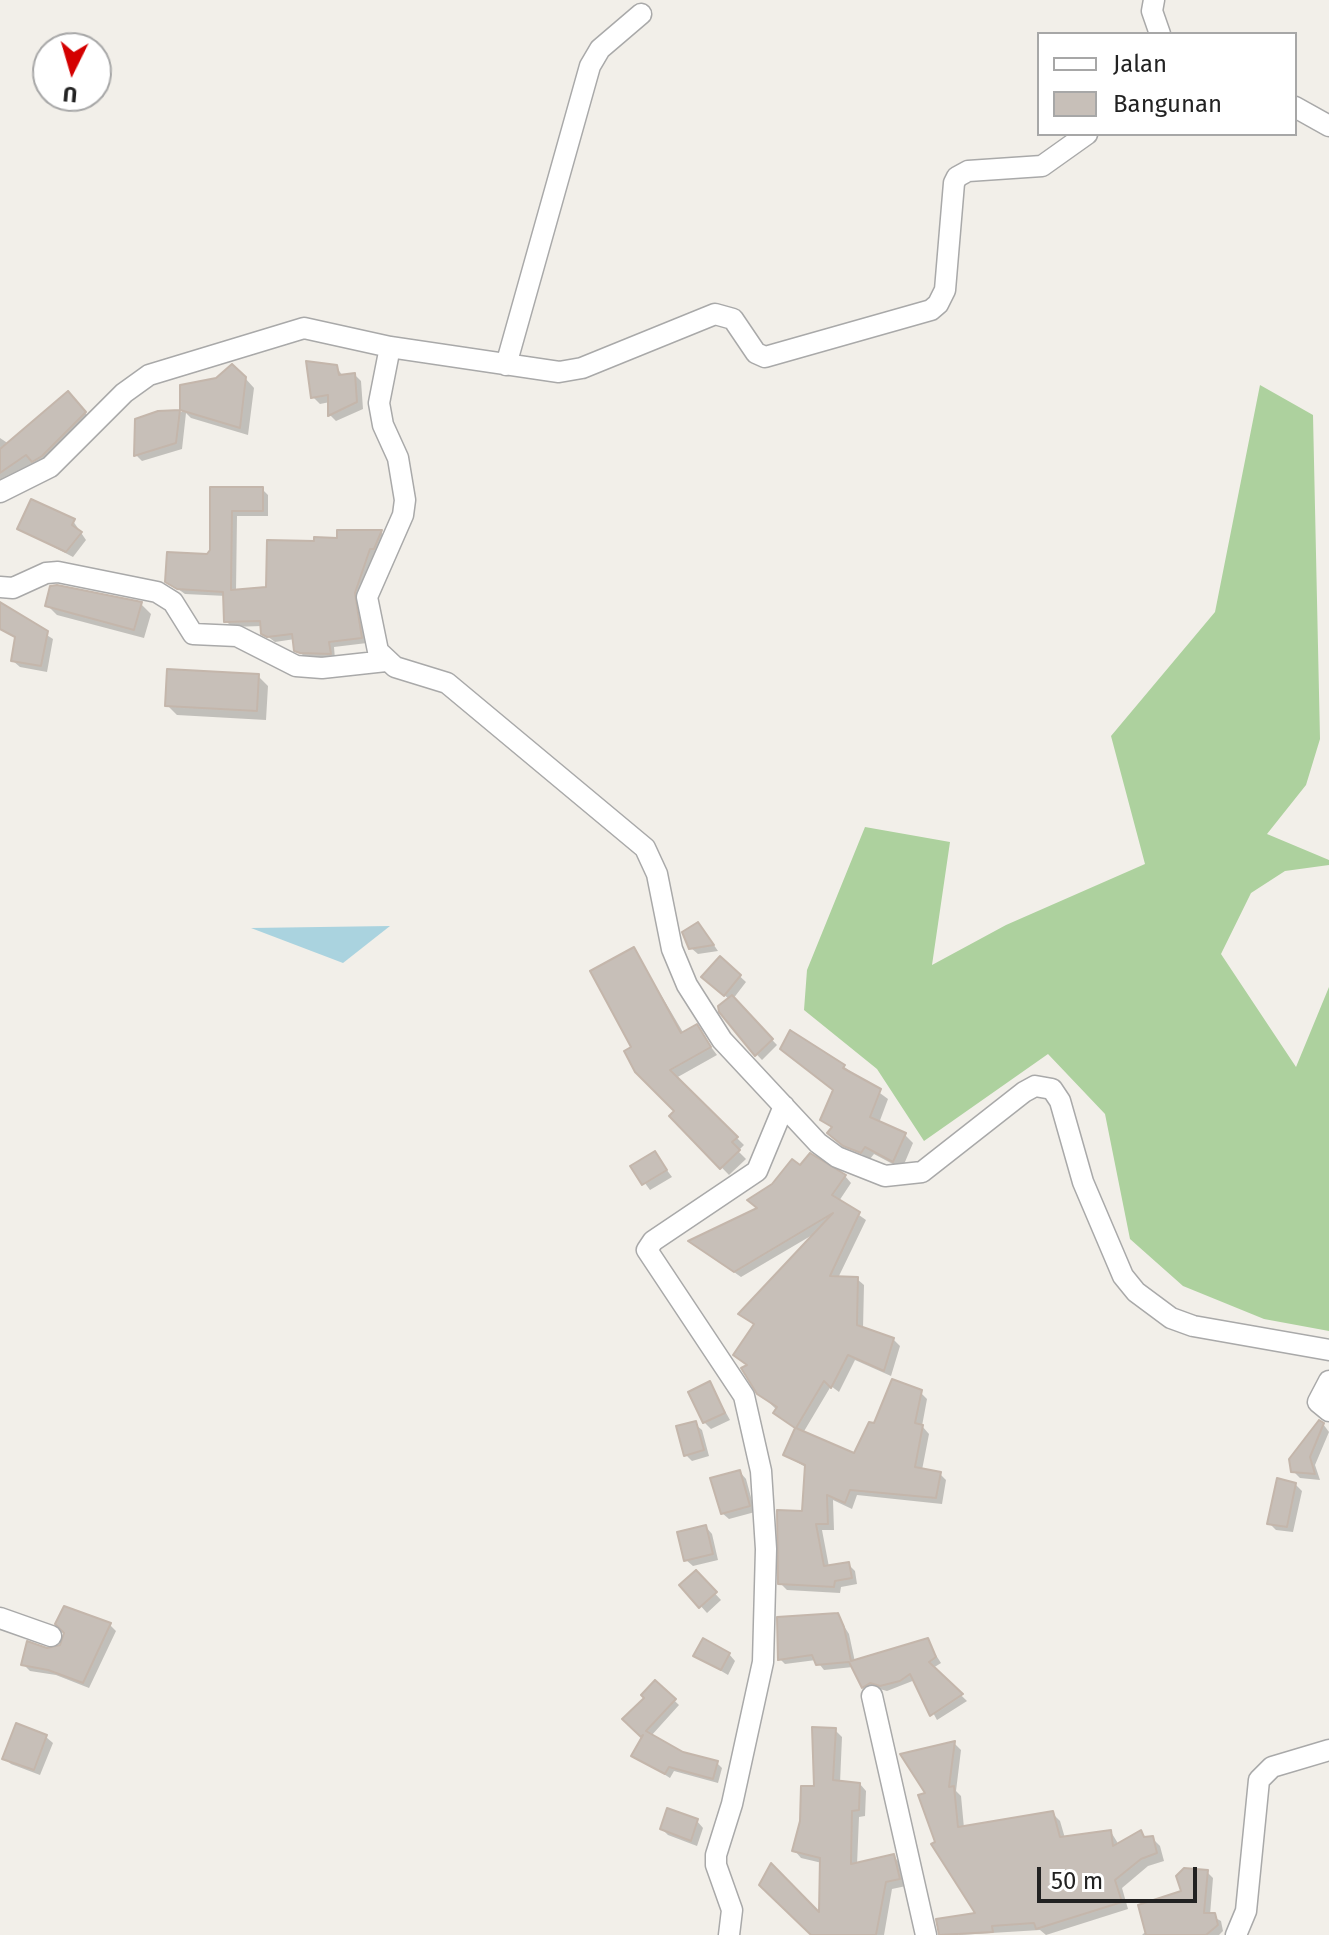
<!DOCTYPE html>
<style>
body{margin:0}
#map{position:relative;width:1329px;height:1935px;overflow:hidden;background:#f2efe9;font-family:"Fira Sans",sans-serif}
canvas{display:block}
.legend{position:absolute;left:1037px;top:32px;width:260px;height:104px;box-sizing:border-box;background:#fff;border:2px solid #a7a7a7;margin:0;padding:10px 14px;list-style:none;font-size:24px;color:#222}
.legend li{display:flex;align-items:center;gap:16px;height:40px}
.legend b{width:40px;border:2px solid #a7a7a7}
.north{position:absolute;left:32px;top:32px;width:80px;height:80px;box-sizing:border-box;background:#fff;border:2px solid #a7a7a7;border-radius:50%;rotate:185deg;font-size:22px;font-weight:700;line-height:32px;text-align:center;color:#222}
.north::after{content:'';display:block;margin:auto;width:28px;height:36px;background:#d40000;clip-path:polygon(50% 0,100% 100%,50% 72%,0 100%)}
.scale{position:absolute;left:1037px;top:1867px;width:160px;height:36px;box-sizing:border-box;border:4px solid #222;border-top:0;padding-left:10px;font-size:24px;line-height:28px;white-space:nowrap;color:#222;-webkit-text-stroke:6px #fff;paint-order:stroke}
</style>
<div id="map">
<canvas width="1329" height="1935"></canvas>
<ul class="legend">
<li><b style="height:10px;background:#fff"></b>Jalan</li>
<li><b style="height:22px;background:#c7bfb8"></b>Bangunan</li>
</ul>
<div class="north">U</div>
<div class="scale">50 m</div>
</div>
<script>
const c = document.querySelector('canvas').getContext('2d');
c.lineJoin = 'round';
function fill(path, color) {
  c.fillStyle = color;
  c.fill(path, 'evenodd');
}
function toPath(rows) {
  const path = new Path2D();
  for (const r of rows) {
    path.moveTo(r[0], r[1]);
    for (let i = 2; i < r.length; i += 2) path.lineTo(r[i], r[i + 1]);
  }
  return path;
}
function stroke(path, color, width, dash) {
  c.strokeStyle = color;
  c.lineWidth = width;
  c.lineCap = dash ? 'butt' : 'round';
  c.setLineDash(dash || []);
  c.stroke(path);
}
fill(toPath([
 [1260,385,1313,415,1320,739,1306,785,1267,834,1329,860,1329,865,1285,871,1251,893,1221,954,1296,1067,1329,987,1329,1331,1264,1319,1183,1286,1130,1239,1105,1114,1048,1054,924,1141,877,1069,804,1010,807,970,865,827,950,842,932,965,1006,925,1145,864,1111,736,1215,612]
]), '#add19e');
fill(toPath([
 [390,926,343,963,251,928]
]), '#aad3df');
fill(toPath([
 [336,367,343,376,355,375,361,381,363,409,336,421,330,415,330,402,320,404,313,397],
 [245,378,254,388,248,435,191,418,186,413,182,449,142,461,136,455,159,413,182,412,182,387],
 [76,402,93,422,42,469,36,463,0,487,0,438,9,444],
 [212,489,262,489,268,495,268,516,237,516,236,591,267,589,316,543,339,540,339,532,381,532,386,538,367,643,334,647,335,659,307,658,296,650,295,639,275,642,263,633,262,626,232,627,226,621,226,596,185,594,167,581,212,550],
 [73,521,86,540,73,557,19,529],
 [141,604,151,614,144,638,57,615,47,605],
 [0,605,53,639,47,672,20,667,13,661,17,639,0,629],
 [258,676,268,686,266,720,177,715,167,705],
 [704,931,718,951,698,954,691,948],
 [634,949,684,1034,696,1027,717,1055,676,1078,744,1145,738,1151,746,1159,729,1175,672,1116,676,1111,634,1048],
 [721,959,746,982,733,999,777,1045,762,1060,734,1031,720,1007,729,999,710,983],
 [843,1066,888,1099,879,1123,905,1135,913,1143,902,1169,874,1154,870,1159,837,1141,833,1129,823,1119],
 [655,1154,672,1177,650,1190,633,1167],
 [800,1167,845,1176,851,1183,839,1201,866,1220,838,1278,857,1279,864,1285,863,1329,893,1339,900,1346,891,1376,855,1360,839,1392,831,1386,803,1433,855,1456,875,1425,920,1392,927,1399,922,1426,929,1434,922,1470,940,1474,946,1480,942,1504,857,1495,852,1509,833,1500,834,1530,822,1530,829,1567,848,1564,855,1571,857,1584,841,1587,840,1593,787,1590,780,1583,804,1513,807,1468,785,1455,797,1429,759,1393,748,1366,736,1355,755,1325,741,1314,814,1234,741,1277,691,1242,760,1209],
 [710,1384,730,1420,711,1429,704,1422],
 [695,1424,702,1430,709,1456,692,1461,686,1455],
 [1323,1424,1329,1432,1315,1465,1320,1480,1300,1478,1293,1471],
 [740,1472,746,1479,755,1512,729,1519,722,1513],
 [1295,1484,1302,1491,1293,1532,1276,1530,1269,1523],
 [706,1527,712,1534,718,1560,693,1566,686,1560],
 [696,1573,721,1600,707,1613,682,1585],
 [837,1615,849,1634,855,1662,927,1641,941,1663,933,1668,967,1701,937,1720,915,1680,887,1691,876,1688,869,1692,853,1667,824,1670,816,1660,785,1664,780,1659],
 [110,1625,116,1631,89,1688,56,1675,30,1671,23,1664],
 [729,1654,735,1661,728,1675,696,1656],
 [655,1682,679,1705,651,1736,682,1754,717,1763,722,1768,718,1783,674,1771,670,1778,634,1755,644,1737,625,1719,646,1698],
 [835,1730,842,1737,840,1783,860,1784,866,1791,865,1816,859,1817,857,1865,894,1857,901,1864,906,1886,892,1889,884,1935,832,1935,821,1916,822,1863,801,1858,795,1851],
 [46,1737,53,1743,40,1775,11,1764,4,1758],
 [954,1743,961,1750,956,1791,961,1796,964,1828,1052,1813,1060,1821,1065,1838,1111,1832,1119,1845,1140,1832,1147,1839,1152,1838,1160,1846,1164,1861,1148,1866,1122,1888,1128,1909,1046,1935,1040,1930,959,1935,957,1918,978,1914,938,1844,928,1795],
 [697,1821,703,1828,697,1846,668,1835,662,1829],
 [1207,1872,1213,1878,1210,1915,1221,1921,1223,1931,1219,1935,1142,1935]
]), '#0003');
const building = toPath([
 [306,361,337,365,339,375,355,373,357,402,328,416,328,395,311,398,306,361],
 [232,364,246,377,240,428,180,410,180,385,216,378,232,364],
 [68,391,86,412,42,456,32,462,26,455,0,473,0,449,68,391],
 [180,410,176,443,134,456,135,419,158,411,180,410],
 [210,487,263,487,263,511,232,511,231,590,266,587,267,540,314,541,314,537,337,538,337,530,382,530,374,549,370,549,355,593,362,638,329,642,331,654,300,653,294,651,292,634,267,637,261,634,260,621,224,622,223,592,177,589,165,582,167,552,207,554,210,550,210,487],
 [31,499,75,519,72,525,82,532,66,552,17,529,31,499],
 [57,585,142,602,134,630,45,606,50,586,57,585],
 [0,602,48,631,41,666,11,661,15,637,0,629,0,602],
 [167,669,259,674,257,711,165,706,167,669],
 [698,922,714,945,689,949,682,932,698,922],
 [634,947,681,1033,697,1024,711,1047,670,1070,738,1137,732,1142,740,1150,720,1169,669,1116,674,1111,635,1072,624,1051,631,1047,590,971,634,947],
 [720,956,741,975,724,996,701,977,720,956],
 [732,995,773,1039,755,1056,719,1012,718,1006,732,995],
 [790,1030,845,1065,843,1068,881,1089,870,1117,906,1133,893,1162,865,1147,861,1153,843,1146,827,1133,832,1127,820,1120,833,1090,780,1049,790,1030],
 [655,1151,667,1170,642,1185,630,1166,655,1151],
 [810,1153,846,1175,832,1195,860,1212,830,1276,858,1277,857,1325,894,1338,884,1371,848,1355,831,1388,824,1381,796,1428,854,1453,869,1422,874,1423,892,1379,922,1390,915,1423,923,1425,915,1467,941,1472,936,1498,850,1490,845,1503,827,1495,828,1524,816,1524,824,1566,849,1562,852,1578,835,1581,834,1587,778,1584,777,1510,802,1511,805,1465,783,1455,795,1428,773,1413,777,1407,757,1394,741,1368,747,1365,733,1355,754,1324,738,1314,833,1213,734,1272,688,1241,757,1208,747,1200,772,1184,792,1159,800,1165,810,1153],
 [710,1381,725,1413,703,1423,688,1392,710,1381],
 [1319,1420,1324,1423,1310,1457,1315,1474,1291,1472,1289,1459,1319,1420],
 [696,1421,704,1450,684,1456,676,1426,696,1421],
 [740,1470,750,1506,721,1514,710,1478,740,1470],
 [1277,1478,1296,1483,1287,1527,1267,1524,1277,1478],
 [706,1525,713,1554,684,1561,677,1532,706,1525],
 [696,1570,717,1592,699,1608,679,1585,696,1570],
 [64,1606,111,1623,83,1683,48,1670,21,1665,27,1641,47,1648,60,1645,64,1633,55,1624,64,1606],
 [838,1613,844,1627,851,1661,928,1638,936,1657,929,1662,963,1694,930,1716,910,1674,900,1681,880,1686,870,1683,862,1688,849,1662,816,1665,812,1655,778,1660,777,1617,838,1613],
 [703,1638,730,1653,721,1670,693,1656,703,1638],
 [655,1680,676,1699,646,1731,683,1752,718,1761,713,1779,669,1767,665,1774,631,1756,643,1735,641,1737,622,1719,644,1698,641,1695,655,1680],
 [16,1723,47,1735,34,1770,2,1759,16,1723],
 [812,1727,836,1728,833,1780,860,1783,859,1810,852,1811,851,1864,894,1854,900,1879,886,1882,876,1935,811,1935,759,1885,771,1863,819,1912,820,1858,792,1851,800,1821,801,1786,814,1786,812,1727],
 [955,1741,949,1787,954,1786,958,1827,1053,1811,1060,1837,1111,1830,1113,1846,1141,1830,1144,1837,1153,1836,1157,1853,1141,1859,1115,1880,1122,1902,1036,1929,1034,1923,992,1926,993,1932,939,1935,936,1919,975,1913,931,1844,935,1842,918,1795,925,1793,900,1754,955,1741],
 [667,1808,698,1819,691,1841,660,1829,667,1808],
 [1184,1868,1208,1870,1204,1913,1215,1913,1218,1925,1206,1935,1146,1935,1138,1905,1181,1891,1176,1876,1184,1868]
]);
fill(building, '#c7bfb8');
stroke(building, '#c4b6ab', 2);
const street = toPath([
 [1154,0,1152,11,1160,34],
 [1295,107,1329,126],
 [390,347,379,403,383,425,398,458,405,500,403,515,367,597,378,651,395,667,447,683,645,848,657,874,672,949,687,985,722,1040,818,1143,837,1157,885,1176,922,1172,1024,1092,1035,1086,1052,1089,1060,1101,1083,1182,1123,1276,1136,1292,1171,1318,1193,1326,1329,1350],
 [506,365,590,66,600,49,641,14],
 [0,492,50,467,124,393,149,375,304,328,390,347,559,372,582,368,715,314,733,319,756,353,765,357,931,310,938,304,945,290,954,183,957,177,968,171,1042,166,1087,134],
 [0,587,13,588,46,573,58,572,157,592,173,602,193,634,237,636,296,666,322,668,386,661],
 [1329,1381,1318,1402,1329,1411],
 [0,1618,51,1636],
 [872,1696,926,1935],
 [729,1935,732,1910,716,1865,716,1855,732,1804,763,1662,766,1549,761,1471,744,1396,647,1250,653,1241,757,1171,784,1106],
 [1236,1935,1246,1911,1259,1780,1272,1767,1329,1750]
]);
stroke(street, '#a9a9a9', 23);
stroke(street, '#fff', 20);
</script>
